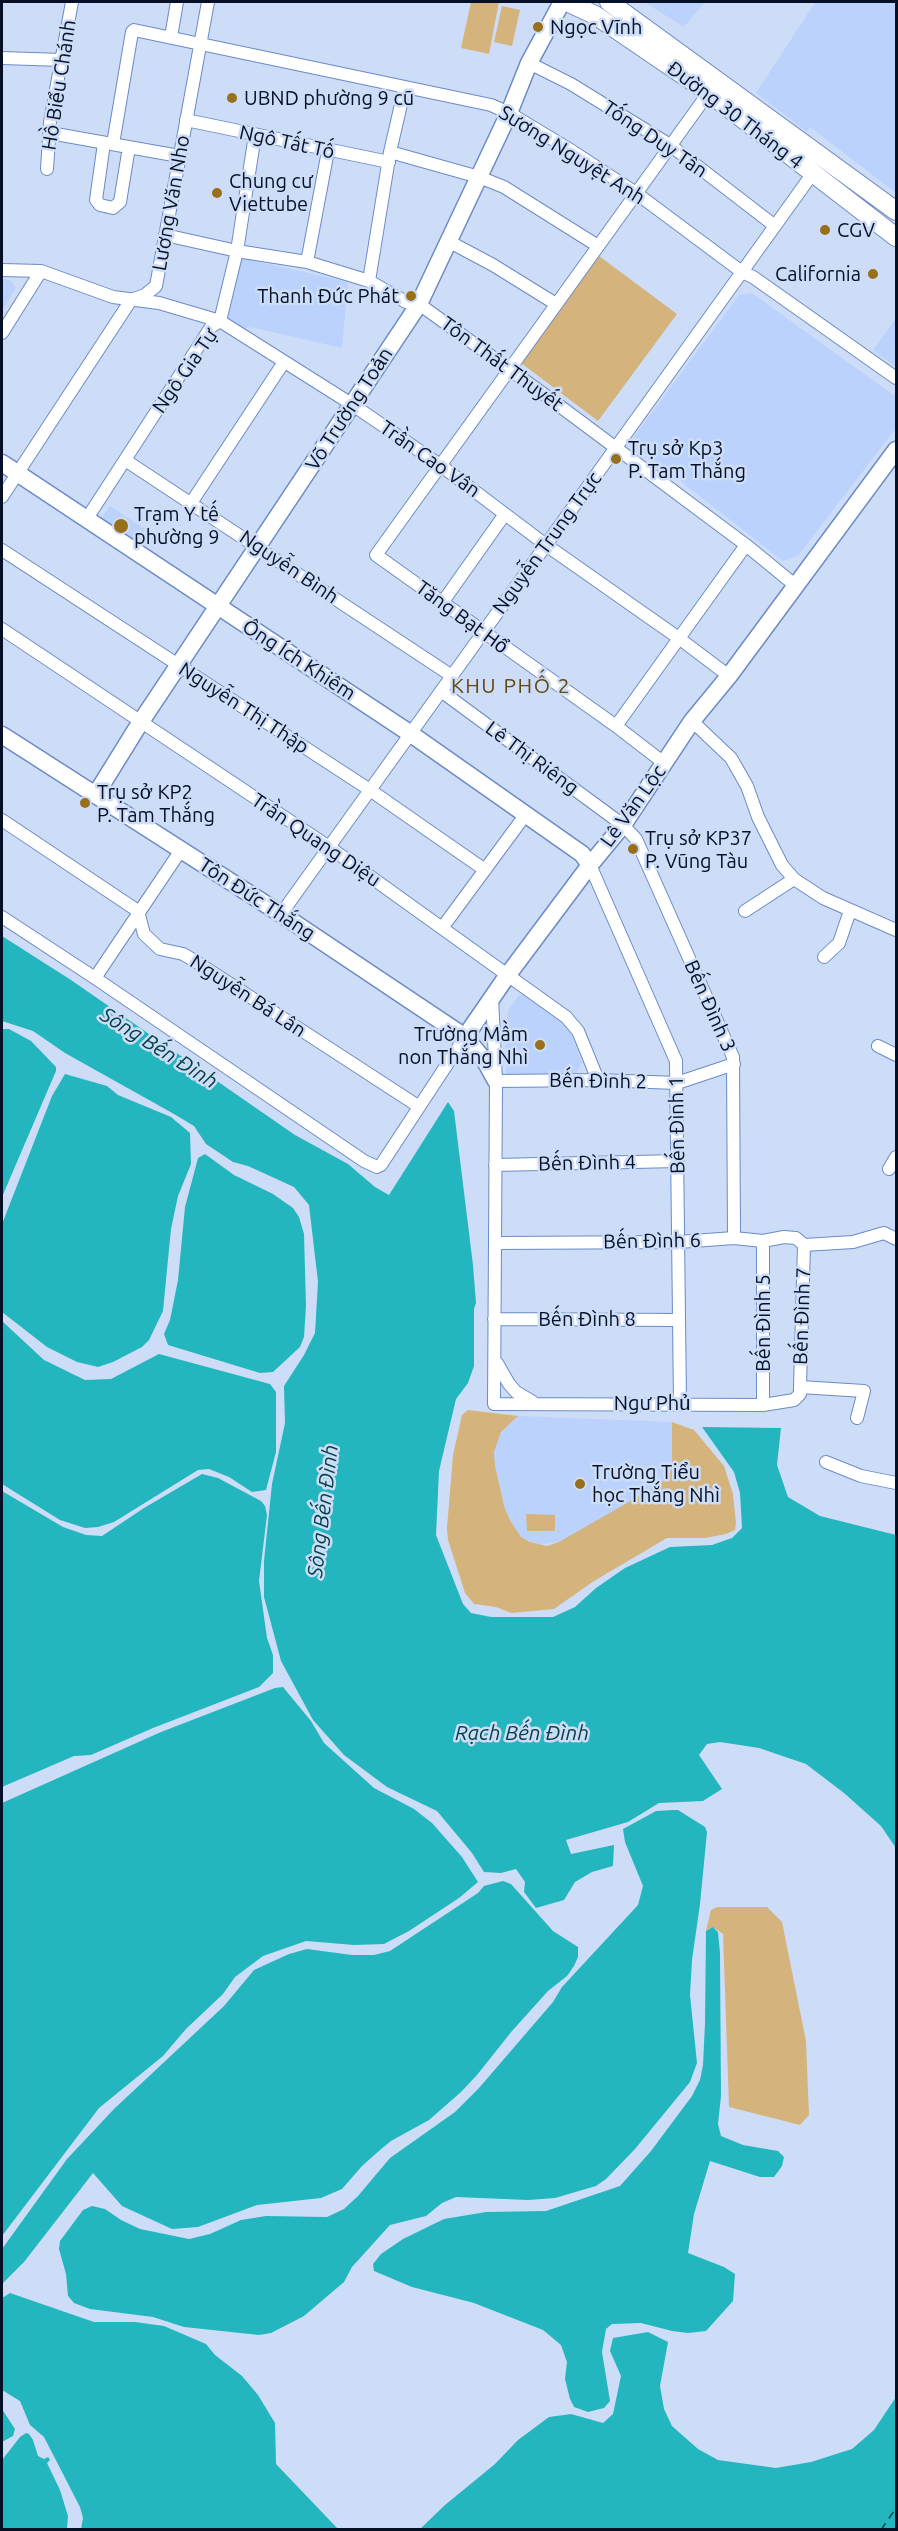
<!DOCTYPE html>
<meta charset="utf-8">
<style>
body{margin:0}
#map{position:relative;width:898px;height:2531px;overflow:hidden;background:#ceddf7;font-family:Ubuntu,sans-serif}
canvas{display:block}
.frame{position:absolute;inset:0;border:3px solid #051026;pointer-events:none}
</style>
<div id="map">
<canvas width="898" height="2531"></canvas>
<div class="frame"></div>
</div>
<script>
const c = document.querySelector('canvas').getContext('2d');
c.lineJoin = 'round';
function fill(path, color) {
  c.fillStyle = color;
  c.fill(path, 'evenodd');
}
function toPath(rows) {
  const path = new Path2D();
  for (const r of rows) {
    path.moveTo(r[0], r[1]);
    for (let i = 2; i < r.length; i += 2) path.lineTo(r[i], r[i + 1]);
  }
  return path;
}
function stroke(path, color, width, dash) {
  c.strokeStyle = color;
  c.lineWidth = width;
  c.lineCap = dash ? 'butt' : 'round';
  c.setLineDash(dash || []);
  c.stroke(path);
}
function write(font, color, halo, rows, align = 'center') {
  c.font = font + ' Ubuntu,sans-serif';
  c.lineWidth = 5;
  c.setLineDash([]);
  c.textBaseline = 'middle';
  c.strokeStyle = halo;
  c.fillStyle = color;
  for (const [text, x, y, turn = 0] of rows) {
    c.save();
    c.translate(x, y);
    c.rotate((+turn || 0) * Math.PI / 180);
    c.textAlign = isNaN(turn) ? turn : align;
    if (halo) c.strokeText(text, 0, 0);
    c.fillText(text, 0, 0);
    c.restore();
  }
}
fill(toPath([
 [644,2,705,2,684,27],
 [812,2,896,2,896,193,810,127,807,132,756,93,814,4],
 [246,259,348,282,342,348,250,327,244,329,227,317,241,260],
 [2,279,10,280,16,288,2,311],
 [752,293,896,397,896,428,798,556,783,561,630,442,739,295],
 [896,318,896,367,873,350],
 [110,506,145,529,134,546,98,523],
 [519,995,526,995,561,1018,568,1026,582,1063,575,1075,506,1076,506,1021,509,1009],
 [518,1416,672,1422,672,1467,664,1480,655,1487,577,1533,559,1542,537,1545,521,1537,514,1530,505,1509,495,1466,494,1452,501,1432]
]), '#bad2fc');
fill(toPath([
 [471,2,499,2,489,54,461,48],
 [502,6,520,10,512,46,494,42],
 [599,256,677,314,598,421,521,363],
 [468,1410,518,1416,501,1432,494,1452,495,1466,505,1509,511,1522,521,1537,530,1542,547,1546,559,1542,655,1487,668,1477,672,1467,672,1422,694,1430,724,1466,733,1494,736,1523,735,1530,726,1534,705,1538,667,1538,594,1581,554,1609,511,1613,496,1607,474,1604,465,1593,448,1540,447,1528,453,1455,462,1415],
 [526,1514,555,1515,555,1531,527,1531],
 [717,1907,767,1907,782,1922,806,2041,809,2115,800,2125,729,2107,723,1934,713,1927,706,1931,711,1910]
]), '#d4b47c');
fill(toPath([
 [2,936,71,980,295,1135,348,1164,375,1187,389,1195,448,1102,454,1111,473,1265,476,1303,474,1309,474,1366,468,1383,456,1399,439,1471,436,1535,463,1604,471,1613,491,1617,553,1617,575,1607,596,1588,625,1568,670,1547,712,1545,732,1538,742,1528,740,1493,734,1472,702,1427,781,1428,777,1465,788,1497,820,1516,896,1535,896,1848,881,1826,844,1793,806,1764,759,1748,720,1742,707,1744,699,1755,722,1789,703,1801,659,1803,628,1822,566,1840,571,1854,614,1845,613,1866,592,1872,575,1882,564,1900,536,1908,524,1892,525,1882,516,1869,501,1873,484,1872,472,1853,437,1811,387,1787,344,1755,313,1720,281,1661,264,1597,264,1561,272,1484,285,1423,284,1386,304,1355,315,1333,318,1282,309,1205,294,1187,248,1166,233,1162,206,1144,194,1126,174,1114,65,1053,33,1031,2,1021],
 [2,1029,9,1029,31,1041,56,1067,56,1071,2,1197],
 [65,1074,107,1086,118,1095,171,1117,190,1133,191,1164,178,1196,171,1229,163,1311,149,1340,142,1347,113,1362,98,1367,77,1362,47,1347,2,1312,2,1224,52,1096],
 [205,1154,234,1175,273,1194,293,1208,299,1217,304,1234,306,1306,304,1337,300,1347,273,1372,260,1373,168,1345,164,1334,170,1320,178,1280,185,1207,198,1158],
 [2,1321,44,1360,85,1380,111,1379,159,1354,270,1384,276,1392,276,1452,266,1490,252,1492,229,1477,209,1469,198,1470,114,1522,98,1527,85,1528,60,1520,2,1484],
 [202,1474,218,1478,261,1501,265,1506,267,1515,259,1581,267,1638,273,1655,273,1673,259,1687,153,1728,91,1755,74,1756,2,1787,2,1491,63,1527,86,1535,102,1536,144,1508],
 [283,1687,311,1721,324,1743,374,1788,414,1809,432,1823,462,1857,478,1882,459,1898,409,1931,384,1944,354,1945,306,1941,263,1956,235,1977,223,1994,186,2029,163,2056,99,2108,2,2236,2,1803,161,1732,275,1688],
 [673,1810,678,1810,705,1827,707,1832,700,1904,692,1960,690,1995,697,2063,690,2082,635,2149,606,2179,596,2186,555,2198,528,2200,456,2197,442,2203,426,2216,390,2225,352,2267,344,2282,304,2316,271,2333,259,2335,184,2327,153,2317,90,2309,74,2303,68,2296,66,2274,59,2249,60,2241,83,2210,92,2206,105,2209,121,2220,140,2229,189,2239,210,2234,241,2220,266,2216,327,2217,344,2209,358,2196,390,2158,455,2112,479,2088,553,2002,562,1987,638,1905,643,1886,625,1842,623,1829,656,1811],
 [503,1881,511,1884,553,1931,578,1947,578,1957,574,1966,567,1976,548,1991,512,2031,477,2075,461,2092,429,2120,391,2141,380,2150,362,2166,342,2189,321,2198,257,2205,198,2227,172,2229,122,2206,93,2173,24,2262,2,2284,2,2249,67,2159,114,2109,224,2006,254,1970,289,1954,307,1949,352,1955,374,1955,390,1951,478,1893,484,1886],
 [713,1927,718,1932,720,1953,721,2096,718,2124,721,2136,743,2145,778,2151,784,2157,782,2166,774,2177,760,2177,710,2161,694,2214,688,2253,724,2267,735,2274,733,2301,706,2331,688,2333,672,2331,641,2323,612,2324,606,2329,602,2352,610,2401,604,2408,588,2412,574,2407,570,2399,565,2379,567,2362,561,2345,543,2330,474,2303,412,2287,374,2271,373,2264,381,2254,403,2239,444,2219,486,2212,546,2211,620,2186,651,2151,692,2096,700,2080,703,2065,705,2023,706,1931],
 [10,2293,94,2322,135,2322,164,2326,206,2344,215,2355,242,2376,258,2395,275,2423,276,2464,338,2529,81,2529,83,2518,80,2507,44,2437,30,2425,20,2401,2,2390,2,2298],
 [648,2332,668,2342,660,2386,664,2409,672,2426,698,2449,718,2460,776,2468,811,2462,852,2449,874,2430,896,2397,896,2529,420,2529,445,2505,495,2464,518,2440,549,2417,571,2414,603,2423,613,2414,621,2376,610,2351,613,2338],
 [2,2409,15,2429,13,2436,2,2442],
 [26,2433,29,2434,33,2440,38,2456,44,2459,48,2457,50,2460,47,2463,60,2490,68,2516,67,2529,2,2529,2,2460,20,2437]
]), '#23b6bf');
stroke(toPath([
 [881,2530,896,2508]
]), '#024246', 1.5, [8, 6]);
const street = toPath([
 [171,37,177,2],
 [2,58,62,60],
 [529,63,571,84,670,145,775,226],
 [186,120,389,162],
 [50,133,179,156],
 [104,143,96,200,100,205,113,208,120,202,129,147],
 [113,144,132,32,134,30,491,105,509,113,572,151,636,193,742,272,753,277,896,378],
 [390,152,479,177,504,187,598,246],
 [47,169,50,122,72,2],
 [165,235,237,251,307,262,369,281,406,302,419,304,549,398,746,545,796,586],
 [448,241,493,265,556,304],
 [307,262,328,151],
 [2,270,41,271,113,297,159,303,220,321,353,405,440,465,546,545,680,639,729,676],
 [369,281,390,152,405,87],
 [2,333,41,271],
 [125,460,452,676],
 [2,497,131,300,145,295,156,286,208,2],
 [191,503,284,362],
 [86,520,211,327,220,321,237,251,255,135],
 [2,550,370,790,485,870],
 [442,603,505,514],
 [2,629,329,847,566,1017,578,1031,598,1080],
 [441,691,623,825,636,839,733,1057,734,1238],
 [692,721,731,758,747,786,758,817,782,865,794,879,823,898,896,930],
 [616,726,746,545],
 [664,763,616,726,376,555,712,88],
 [2,820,138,911,144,934,160,949,183,954,195,961,418,1106],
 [590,865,676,1061,680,1403],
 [745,911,794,879],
 [281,914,813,173],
 [2,917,95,978,364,1161,377,1167,381,1165,465,1037],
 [442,928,526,814],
 [824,957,839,943,850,911],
 [95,978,181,850],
 [492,997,496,1081,494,1404,763,1405,794,1400,800,1394,800,1387,804,1245],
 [878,1046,896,1055],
 [496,1081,598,1080,677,1083,734,1064],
 [495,1165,678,1161],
 [889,1169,896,1157],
 [496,1243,679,1242,734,1238,763,1241,784,1237,796,1238,804,1245],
 [804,1245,853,1242,884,1233,896,1239],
 [494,1319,679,1320],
 [497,1363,509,1384,516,1392,533,1402],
 [800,1387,864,1391,857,1418],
 [763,1405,763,1241],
 [826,1462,861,1476,896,1483]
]);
const secondary = toPath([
 [2,463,411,734,582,854,590,865],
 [2,735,281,914,465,1037,485,1061,496,1081],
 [96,794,140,723,419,304,509,113,529,63,562,2],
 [465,1037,507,976,590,865,623,825,692,721,729,676,896,450]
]);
const primary = toPath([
 [567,2,595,15,708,92,896,237],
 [609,2,896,211]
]);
stroke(street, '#6a8bc6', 14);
stroke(secondary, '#6a8bc6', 19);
stroke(primary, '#6a8bc6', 20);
stroke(street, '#fff', 12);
stroke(secondary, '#fff', 16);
stroke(primary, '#fff', 18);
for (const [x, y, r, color] of [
 [538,27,6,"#97701b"],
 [232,98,6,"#97701b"],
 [217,193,6,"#97701b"],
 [825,230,6,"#97701b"],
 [873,274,6,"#97701b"],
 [411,296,6,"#97701b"],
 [616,459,6,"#97701b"],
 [121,526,8,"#97701b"],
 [85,803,6,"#97701b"],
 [633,849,6,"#97701b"],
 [540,1045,6,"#97701b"],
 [580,1484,6,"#97701b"]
]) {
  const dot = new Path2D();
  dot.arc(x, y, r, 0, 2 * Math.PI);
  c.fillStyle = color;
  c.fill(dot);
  stroke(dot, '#ceddf7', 2);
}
write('20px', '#051026', '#ceddf7', [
 ["Ngọc Vĩnh",550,27],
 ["UBND phường 9 cũ",244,98],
 ["Chung cư",229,181],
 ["Viettube",229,204],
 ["CGV",837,230],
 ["California",861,274,"right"],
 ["Thanh Đức Phát",399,296,"right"],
 ["Trụ sở Kp3",628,448],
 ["P. Tam Thắng",628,471],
 ["Trạm Y tế",134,514],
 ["phường 9",134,537],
 ["Trụ sở KP2",97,792],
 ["P. Tam Thắng",97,815],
 ["Trụ sở KP37",645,838],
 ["P. Vũng Tàu",645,861],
 ["Trường Mầm",528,1034,"right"],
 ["non Thắng Nhì",528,1057,"right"],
 ["Trường Tiểu",592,1472],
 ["học Thắng Nhì",592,1495]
], 'left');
write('20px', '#051026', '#ceddf7', [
 ["Hồ Biểu Chánh",59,85,-81],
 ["Đường 30 Tháng 4",735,115,37],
 ["Tống Duy Tân",655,139,34],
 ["Ngô Tất Tố",287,142,12],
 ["Sương Nguyệt Anh",572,155,32],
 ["Lương Văn Nho",171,203,-80],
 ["Tôn Thất Thuyết",502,364,36],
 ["Ngô Gia Tự",185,371,-55],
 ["Võ Trường Toản",349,409,-57],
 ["Trần Cao Vân",430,459,35],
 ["Nguyễn Trung Trực",547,543,-54],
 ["Nguyễn Bình",289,567,34],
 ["Tăng Bạt Hổ",462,617,36],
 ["Ông Ích Khiêm",299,660,33],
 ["Nguyễn Thị Thập",244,708,33],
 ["Lê Thị Riêng",532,758,36],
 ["Lê Văn Lộc",633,806,-54],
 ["Trần Quang Diệu",316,840,34],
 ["Tôn Đức Thắng",257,899,33],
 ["Nguyễn Bá Lân",248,996,33],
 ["Bến Đình 3",710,1006,66],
 ["Bến Đình 2",598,1081,1],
 ["Bến Đình 1",677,1125,-91],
 ["Bến Đình 4",587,1163,-1],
 ["Bến Đình 6",652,1241,-1],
 ["Bến Đình 7",802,1316,-88],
 ["Bến Đình 8",587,1319],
 ["Bến Đình 5",763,1323,-90],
 ["Ngư Phủ",652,1403]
]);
c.letterSpacing = '1.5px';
write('21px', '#64490f', '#ceddf7', [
 ["KHU PHỐ 2",511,686]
]);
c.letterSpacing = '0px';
write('italic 21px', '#024246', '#ceddf7', [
 ["Sông Bến Đình",159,1048,32],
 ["Sông Bến Đình",323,1511,-83],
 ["Rạch Bến Đình",522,1733]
]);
</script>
